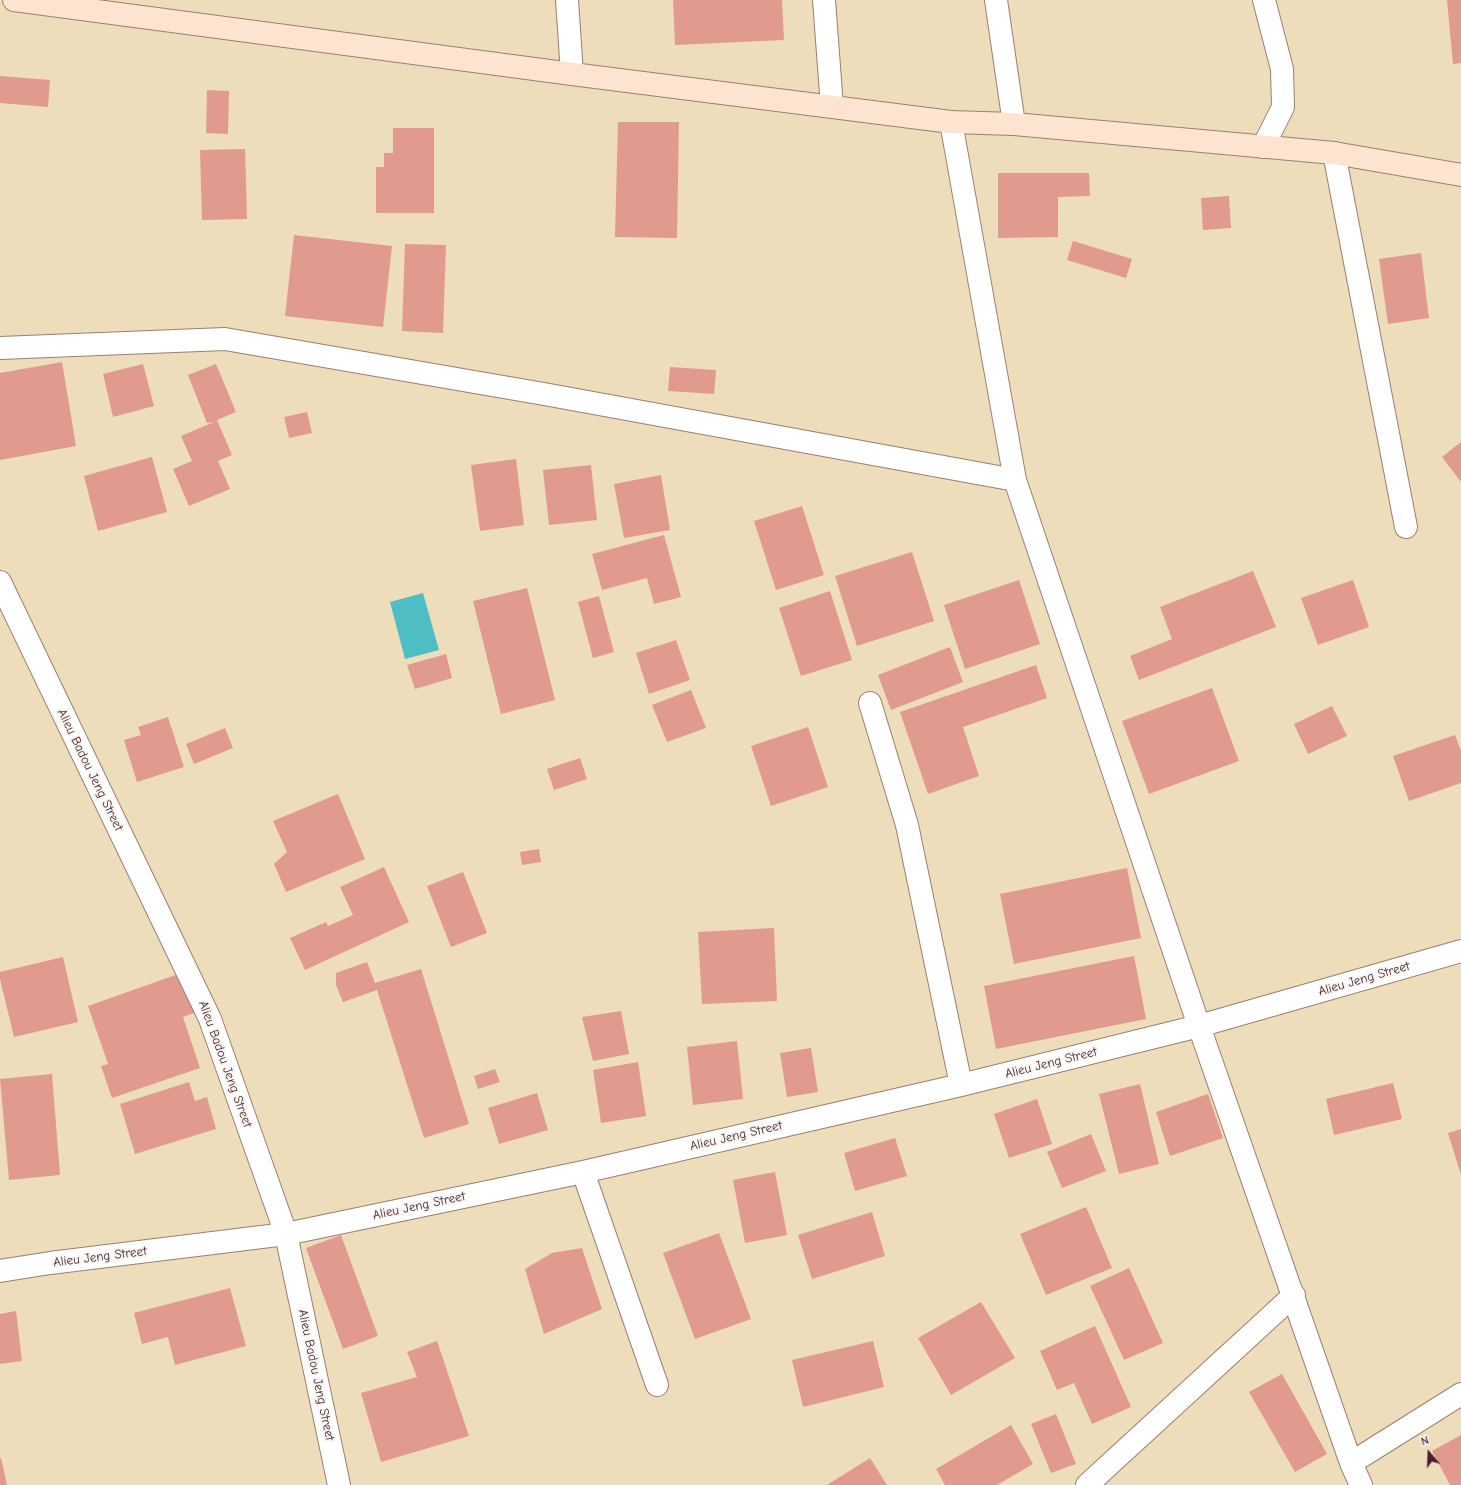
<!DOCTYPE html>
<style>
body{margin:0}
#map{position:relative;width:1461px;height:1485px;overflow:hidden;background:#edddbb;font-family:"Comic Neue",sans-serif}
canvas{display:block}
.north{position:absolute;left:1409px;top:1433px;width:40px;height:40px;-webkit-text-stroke:3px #f6f6f2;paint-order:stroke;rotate:341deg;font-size:11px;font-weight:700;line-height:16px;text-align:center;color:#4a1f2b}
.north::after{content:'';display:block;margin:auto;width:14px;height:18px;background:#4a1f2b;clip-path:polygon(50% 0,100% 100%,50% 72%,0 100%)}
</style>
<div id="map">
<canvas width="1461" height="1485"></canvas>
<div class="north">N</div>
</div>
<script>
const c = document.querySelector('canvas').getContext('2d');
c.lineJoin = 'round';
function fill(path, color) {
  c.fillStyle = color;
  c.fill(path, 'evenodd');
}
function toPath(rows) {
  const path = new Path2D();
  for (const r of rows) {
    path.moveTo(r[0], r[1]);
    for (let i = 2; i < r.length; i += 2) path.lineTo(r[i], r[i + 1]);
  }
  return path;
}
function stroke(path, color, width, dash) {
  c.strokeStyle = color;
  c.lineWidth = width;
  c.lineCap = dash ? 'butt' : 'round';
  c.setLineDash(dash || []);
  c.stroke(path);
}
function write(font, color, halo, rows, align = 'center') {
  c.font = font + ' "Comic Neue",sans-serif';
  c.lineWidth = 4;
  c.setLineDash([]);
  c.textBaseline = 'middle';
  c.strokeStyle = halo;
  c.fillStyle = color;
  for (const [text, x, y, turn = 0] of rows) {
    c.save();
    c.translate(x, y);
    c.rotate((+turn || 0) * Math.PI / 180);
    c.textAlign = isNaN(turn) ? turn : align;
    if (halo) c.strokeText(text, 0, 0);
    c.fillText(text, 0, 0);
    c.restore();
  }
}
fill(toPath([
 [423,593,439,650,405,659,390,602]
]), '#4fbec4');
fill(toPath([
 [673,0,782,0,784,40,675,45],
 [1447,0,1461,0,1461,63,1453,64],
 [0,76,50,80,48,107,0,103],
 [207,90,229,91,228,134,206,133],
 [618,122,679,122,677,238,615,237],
 [393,128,434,128,434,213,376,213,376,167,384,167,384,153,393,153],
 [245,149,247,219,202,220,200,150],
 [998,173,1089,173,1090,196,1058,197,1058,237,998,238],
 [1229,196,1231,228,1203,230,1201,198],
 [294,235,392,246,383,327,285,316],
 [1073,241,1132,259,1126,278,1067,260],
 [405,244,446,245,443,333,402,331],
 [1421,253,1429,318,1388,324,1379,259],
 [62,362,76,446,0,460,0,373],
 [143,364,154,406,113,417,103,374],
 [216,364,236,412,217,420,232,455,218,461,230,489,189,506,173,469,192,461,181,436,214,422,207,423,188,375],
 [670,367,716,370,714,394,668,391],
 [307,412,312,433,289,438,284,417],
 [1461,442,1461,482,1442,457],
 [152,457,167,512,98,531,84,476],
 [516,459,524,525,480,531,471,465],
 [591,465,597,520,549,525,543,470],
 [661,475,670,530,624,538,614,484],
 [802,506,824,575,776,590,754,521],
 [664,535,681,597,654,604,647,578,602,590,592,554],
 [912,552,934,621,857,646,835,576],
 [1253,571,1276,627,1139,680,1130,656,1172,639,1160,607],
 [1019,580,1040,644,965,669,944,605],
 [1353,580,1369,627,1318,645,1301,598],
 [527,588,555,700,501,714,473,601],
 [830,591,852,660,801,676,779,608],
 [599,596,614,652,593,658,578,602],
 [676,640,690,680,649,694,636,653],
 [950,647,963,682,891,710,878,675],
 [446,654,452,678,415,689,407,665],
 [1036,665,1047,698,963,727,979,776,928,794,900,712],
 [1212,688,1239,761,1149,794,1122,721],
 [691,690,706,728,667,742,652,705],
 [1332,706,1347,736,1308,754,1294,724],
 [168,717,184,767,137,782,124,740,141,735,138,727],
 [808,727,828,787,771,806,751,746],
 [225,728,233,748,194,764,186,744],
 [1455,735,1461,751,1461,783,1409,801,1393,756],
 [580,758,587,779,554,790,547,769],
 [338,794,365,859,286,892,274,864,287,852,273,821],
 [539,849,541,862,522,865,520,852],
 [384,867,409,922,305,970,290,938,326,922,328,926,353,915,340,887],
 [1127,868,1141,938,1014,964,1000,894],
 [463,872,487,933,451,947,427,886],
 [774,928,777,1001,702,1004,698,932],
 [1134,956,1146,1019,996,1049,984,986],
 [63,957,78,1022,14,1037,0,979,0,972],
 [367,962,375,983,421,969,469,1124,424,1138,377,990,343,1002,336,985,336,973],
 [184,972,197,1012,183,1017,200,1068,112,1098,101,1066,108,1064,88,1006],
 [621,1011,629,1054,593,1061,582,1017],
 [737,1041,743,1099,693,1105,687,1047],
 [811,1048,818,1092,787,1097,780,1053],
 [638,1062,646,1116,601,1123,593,1070],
 [495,1069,500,1082,478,1089,474,1076],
 [52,1074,60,1175,9,1180,0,1079],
 [189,1082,195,1101,207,1097,216,1129,135,1154,120,1104],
 [1393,1083,1402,1119,1334,1135,1326,1099],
 [1140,1084,1159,1164,1119,1174,1099,1094],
 [537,1093,548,1130,499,1144,488,1108],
 [1208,1094,1223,1138,1170,1156,1156,1112],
 [1037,1099,1052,1144,1009,1158,994,1114],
 [1461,1129,1461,1175,1448,1133],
 [1091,1134,1106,1171,1062,1188,1047,1152],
 [895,1138,907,1176,855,1191,844,1153],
 [775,1172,787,1235,745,1243,733,1180],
 [1086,1207,1112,1268,1046,1295,1020,1234],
 [872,1212,885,1256,812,1279,798,1235],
 [719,1233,751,1319,695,1339,663,1253],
 [341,1235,378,1336,343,1349,306,1248],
 [582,1248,602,1309,544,1334,525,1269,552,1253],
 [1129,1268,1163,1343,1124,1360,1090,1286],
 [230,1288,246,1346,175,1365,168,1337,142,1344,134,1313],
 [981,1302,1015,1358,951,1395,918,1338],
 [16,1311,22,1361,0,1364,0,1314],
 [1095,1326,1131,1407,1092,1424,1074,1383,1057,1390,1040,1351],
 [437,1341,469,1436,381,1462,361,1393,417,1377,407,1352],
 [873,1341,884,1387,803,1407,792,1360],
 [1282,1374,1327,1454,1295,1472,1249,1392],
 [1056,1414,1076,1464,1051,1473,1031,1424],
 [1011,1425,1033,1464,997,1485,945,1485,936,1469],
 [1461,1435,1461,1485,1450,1485,1432,1451],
 [0,1458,1,1458,7,1485,0,1485],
 [870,1458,887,1485,827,1485]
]), '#e09b8e');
const street = toPath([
 [567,0,572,74],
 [824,0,832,107],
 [996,0,1014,124],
 [951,122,1015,480,1199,1026,1351,1463,1361,1485],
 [1263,147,1283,107,1282,69,1264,0],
 [1334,153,1406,527],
 [0,348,225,339,544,394,1015,480],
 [0,582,210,1019,286,1234,339,1485],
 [870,703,907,825,961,1085],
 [583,1172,657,1385],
 [0,1271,50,1263,286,1234,583,1172,961,1085,1199,1026,1461,951],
 [1351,1463,1461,1394],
 [1087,1485,1294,1295]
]);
const secondary = toPath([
 [14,0,572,74,951,122,1014,124,1334,153,1461,175]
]);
stroke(street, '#9c7e73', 24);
stroke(secondary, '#9c7e73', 24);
stroke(street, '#fff', 22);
stroke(secondary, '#fde4d0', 22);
write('13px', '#4a1f2b', '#f6f6f2', [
 ["Alieu Badou Jeng Street",90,770,64],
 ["Alieu Jeng Street",1364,979,-16],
 ["Alieu Jeng Street",1051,1063,-14],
 ["Alieu Badou Jeng Street",225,1064,70],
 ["Alieu Jeng Street",736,1136,-13],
 ["Alieu Jeng Street",419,1206,-12],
 ["Alieu Jeng Street",100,1257,-7],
 ["Alieu Badou Jeng Street",316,1375,78]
]);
</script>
